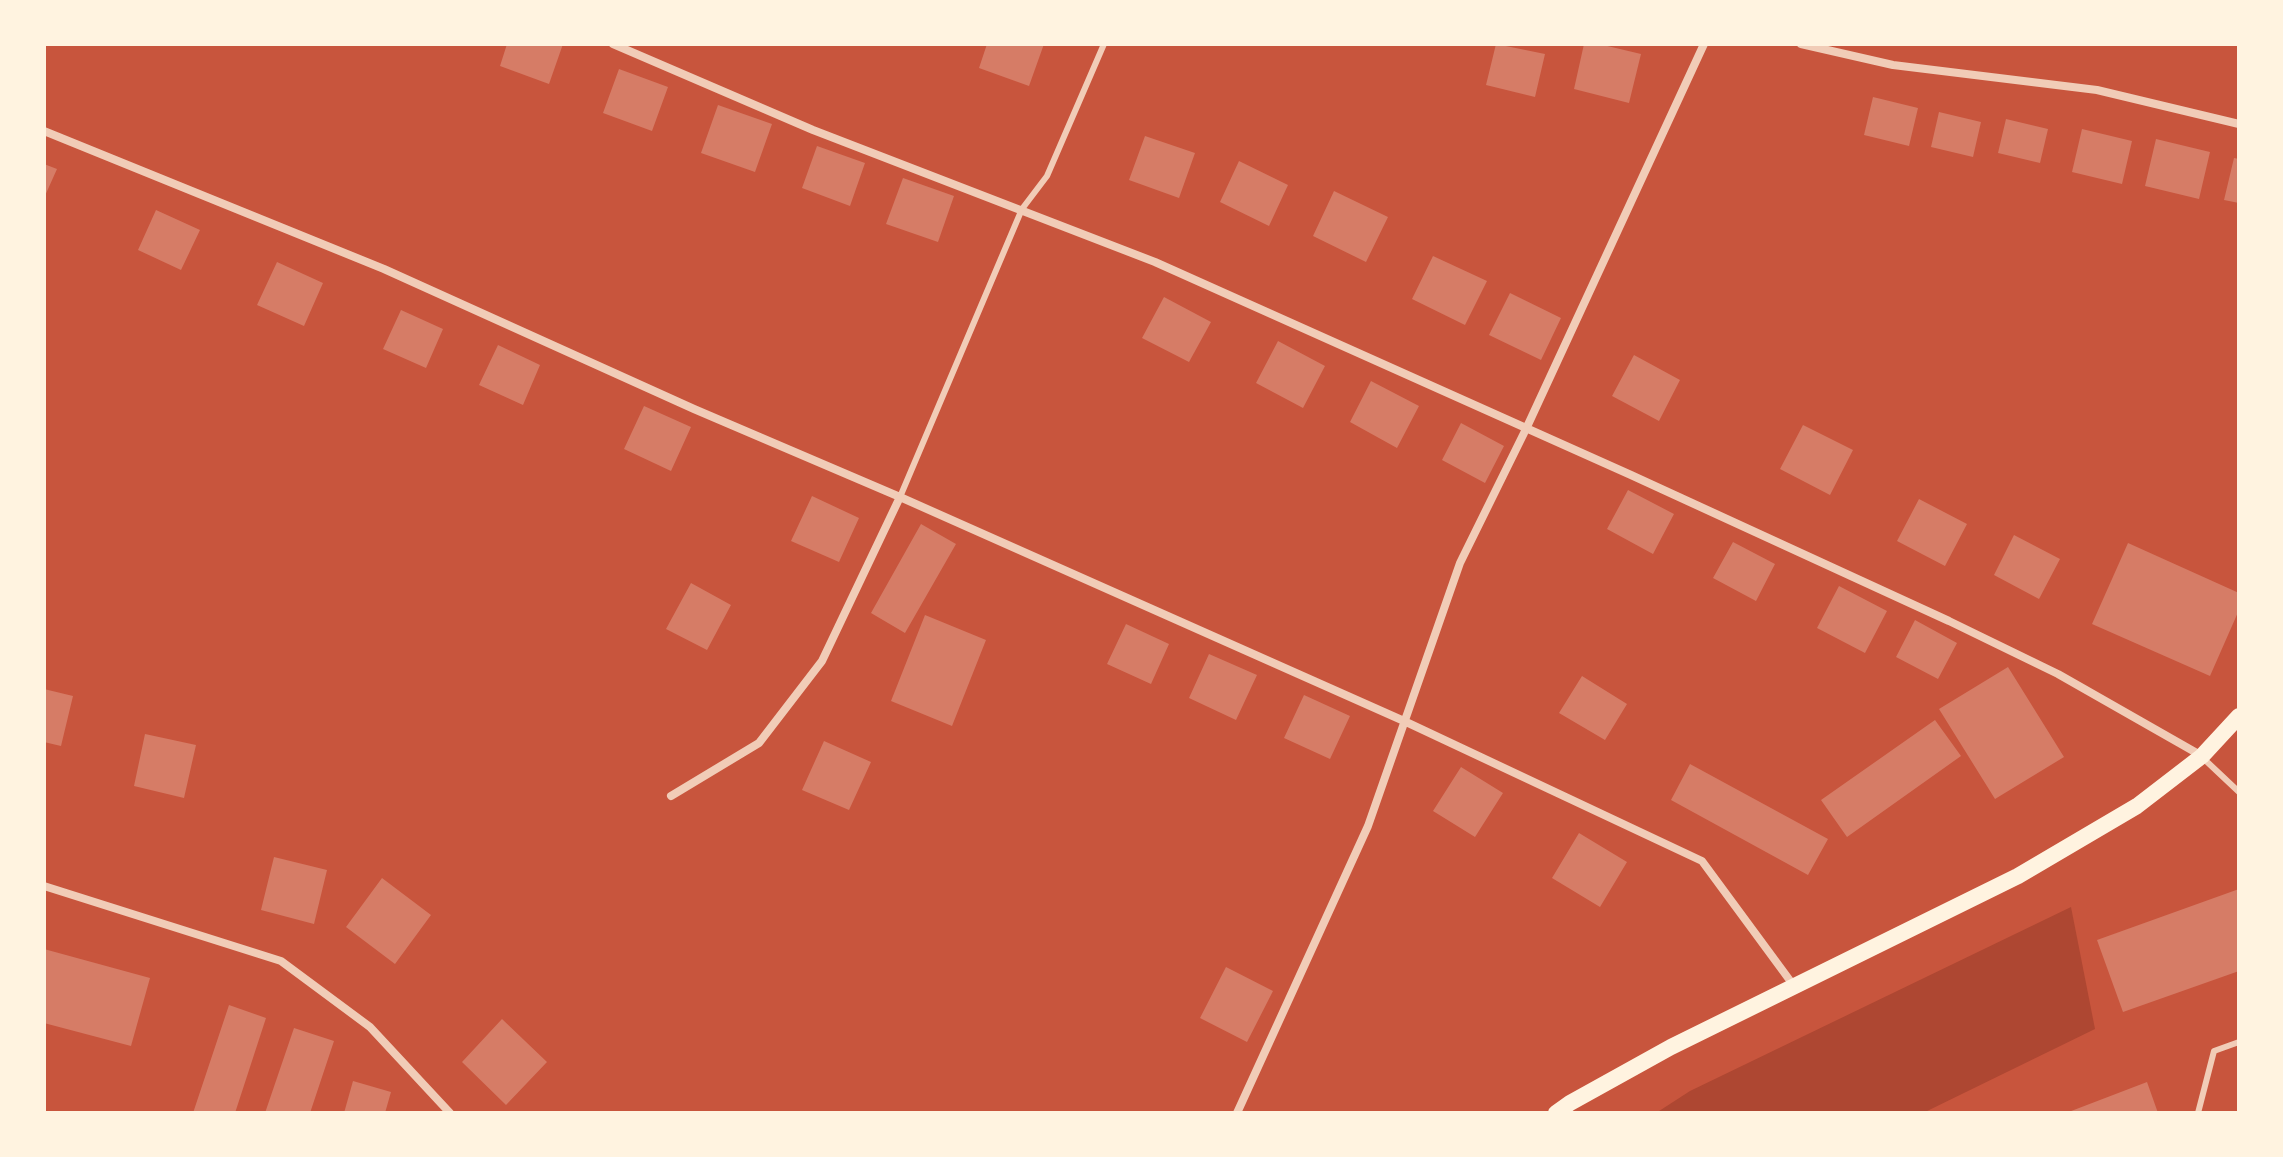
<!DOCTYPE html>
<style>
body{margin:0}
#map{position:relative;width:2283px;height:1157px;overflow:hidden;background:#c8553d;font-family:"Fira Sans",sans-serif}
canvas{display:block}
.frame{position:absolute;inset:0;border:46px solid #fff3e0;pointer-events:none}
</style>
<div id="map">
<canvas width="2283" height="1157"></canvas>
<div class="frame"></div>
</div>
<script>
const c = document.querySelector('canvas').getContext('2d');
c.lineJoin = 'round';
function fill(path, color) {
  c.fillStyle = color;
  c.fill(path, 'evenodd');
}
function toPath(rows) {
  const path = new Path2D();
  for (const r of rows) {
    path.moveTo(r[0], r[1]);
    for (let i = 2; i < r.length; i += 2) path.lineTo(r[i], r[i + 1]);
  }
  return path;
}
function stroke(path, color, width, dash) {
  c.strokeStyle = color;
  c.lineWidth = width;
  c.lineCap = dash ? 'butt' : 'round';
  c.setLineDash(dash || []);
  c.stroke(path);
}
fill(toPath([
 [2071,907,2095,1029,1923,1113,1656,1113,1690,1091]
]), '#ae4732');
fill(toPath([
 [507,44,563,44,549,84,500,66],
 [987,44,1044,44,1029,86,979,68],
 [1496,44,1545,54,1535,97,1486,85],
 [1584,44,1599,44,1641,54,1629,103,1574,89],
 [619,69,668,87,652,131,603,113],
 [1873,97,1918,108,1909,146,1864,135],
 [718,105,772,124,755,172,701,153],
 [1939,112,1981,122,1973,157,1931,147],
 [2006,119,2048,129,2040,163,1998,153],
 [2082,129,2132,141,2122,184,2072,172],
 [1145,136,1195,153,1179,198,1129,180],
 [2156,139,2210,152,2199,199,2145,186],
 [817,146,865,163,850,206,802,188],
 [2234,158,2239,159,2239,203,2224,200],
 [1239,161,1288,185,1269,226,1220,202],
 [44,164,57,169,44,198],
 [903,178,954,196,938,242,886,224],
 [1334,191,1388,217,1366,262,1313,236],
 [156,210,200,230,181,270,138,250],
 [1433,256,1487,281,1465,325,1412,299],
 [277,262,323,283,304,326,257,305],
 [1510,293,1561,318,1541,360,1489,335],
 [1164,297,1211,322,1189,362,1142,338],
 [401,310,443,329,426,368,383,349],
 [1278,341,1325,366,1303,408,1256,383],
 [498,345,540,365,523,405,479,385],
 [1634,355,1680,380,1659,421,1612,396],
 [1371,381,1419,406,1397,448,1350,422],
 [644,406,691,427,671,471,624,449],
 [1461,423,1504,446,1485,483,1442,460],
 [1803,425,1853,450,1830,495,1780,469],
 [1628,490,1674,514,1653,554,1607,529],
 [812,496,859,518,839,562,791,541],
 [1919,499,1967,524,1945,566,1897,541],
 [921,524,956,544,905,633,871,613],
 [2014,535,2060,559,2039,599,1994,575],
 [1733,542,1775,564,1756,601,1713,578],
 [2128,543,2239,593,2239,610,2210,676,2092,624],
 [691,583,731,605,707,650,666,629],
 [1839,586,1887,611,1865,653,1817,628],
 [925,615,986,640,952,726,891,701],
 [1915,620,1957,643,1938,679,1896,657],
 [1126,624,1169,644,1151,684,1107,664],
 [1209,654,1257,675,1236,720,1189,698],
 [2008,667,2064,757,1995,799,1939,709],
 [1582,676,1627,704,1605,740,1559,713],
 [44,689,73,696,61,746,44,742],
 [1304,695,1350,716,1330,759,1284,738],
 [1935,720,1961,756,1847,837,1821,800],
 [145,734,196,745,184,798,134,786],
 [824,741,871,762,849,810,802,790],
 [1690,764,1828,839,1808,875,1671,800],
 [1461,767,1503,793,1475,837,1433,811],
 [1579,833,1627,862,1600,907,1552,878],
 [274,857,327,870,314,924,261,910],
 [382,878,431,915,395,964,346,927],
 [2239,889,2239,971,2123,1012,2097,940],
 [44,949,150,978,131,1046,44,1023],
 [1226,967,1273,991,1247,1042,1200,1018],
 [229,1005,266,1018,235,1113,193,1113],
 [502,1019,547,1062,506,1105,462,1062],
 [294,1028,334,1041,310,1113,265,1113],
 [353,1081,391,1092,385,1113,344,1113],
 [2147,1082,2158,1113,2066,1113]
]), '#d67c66');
stroke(toPath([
 [900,497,1022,209,1047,176,1104,44],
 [2204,759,2239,792],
 [2198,1113,2214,1051,2239,1042]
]), '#f1ccb7', 6);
stroke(toPath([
 [613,44,813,130,1155,262,1631,475,1949,621,2058,674,2202,756],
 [1801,44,1893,65,2097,90,2239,124],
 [44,131,384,269,694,409,900,497,1404,721,1702,861,1794,986],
 [671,796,759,743,822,661,900,497],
 [44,886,281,961,370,1027,450,1113],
 [1237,1113,1368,826,1460,563,1526,429,1704,44]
]), '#f1ccb7', 8);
stroke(toPath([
 [1556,1113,1570,1103,1671,1047,2018,876,2137,806,2202,756,2239,716]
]), '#fff3e0', 16);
</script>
